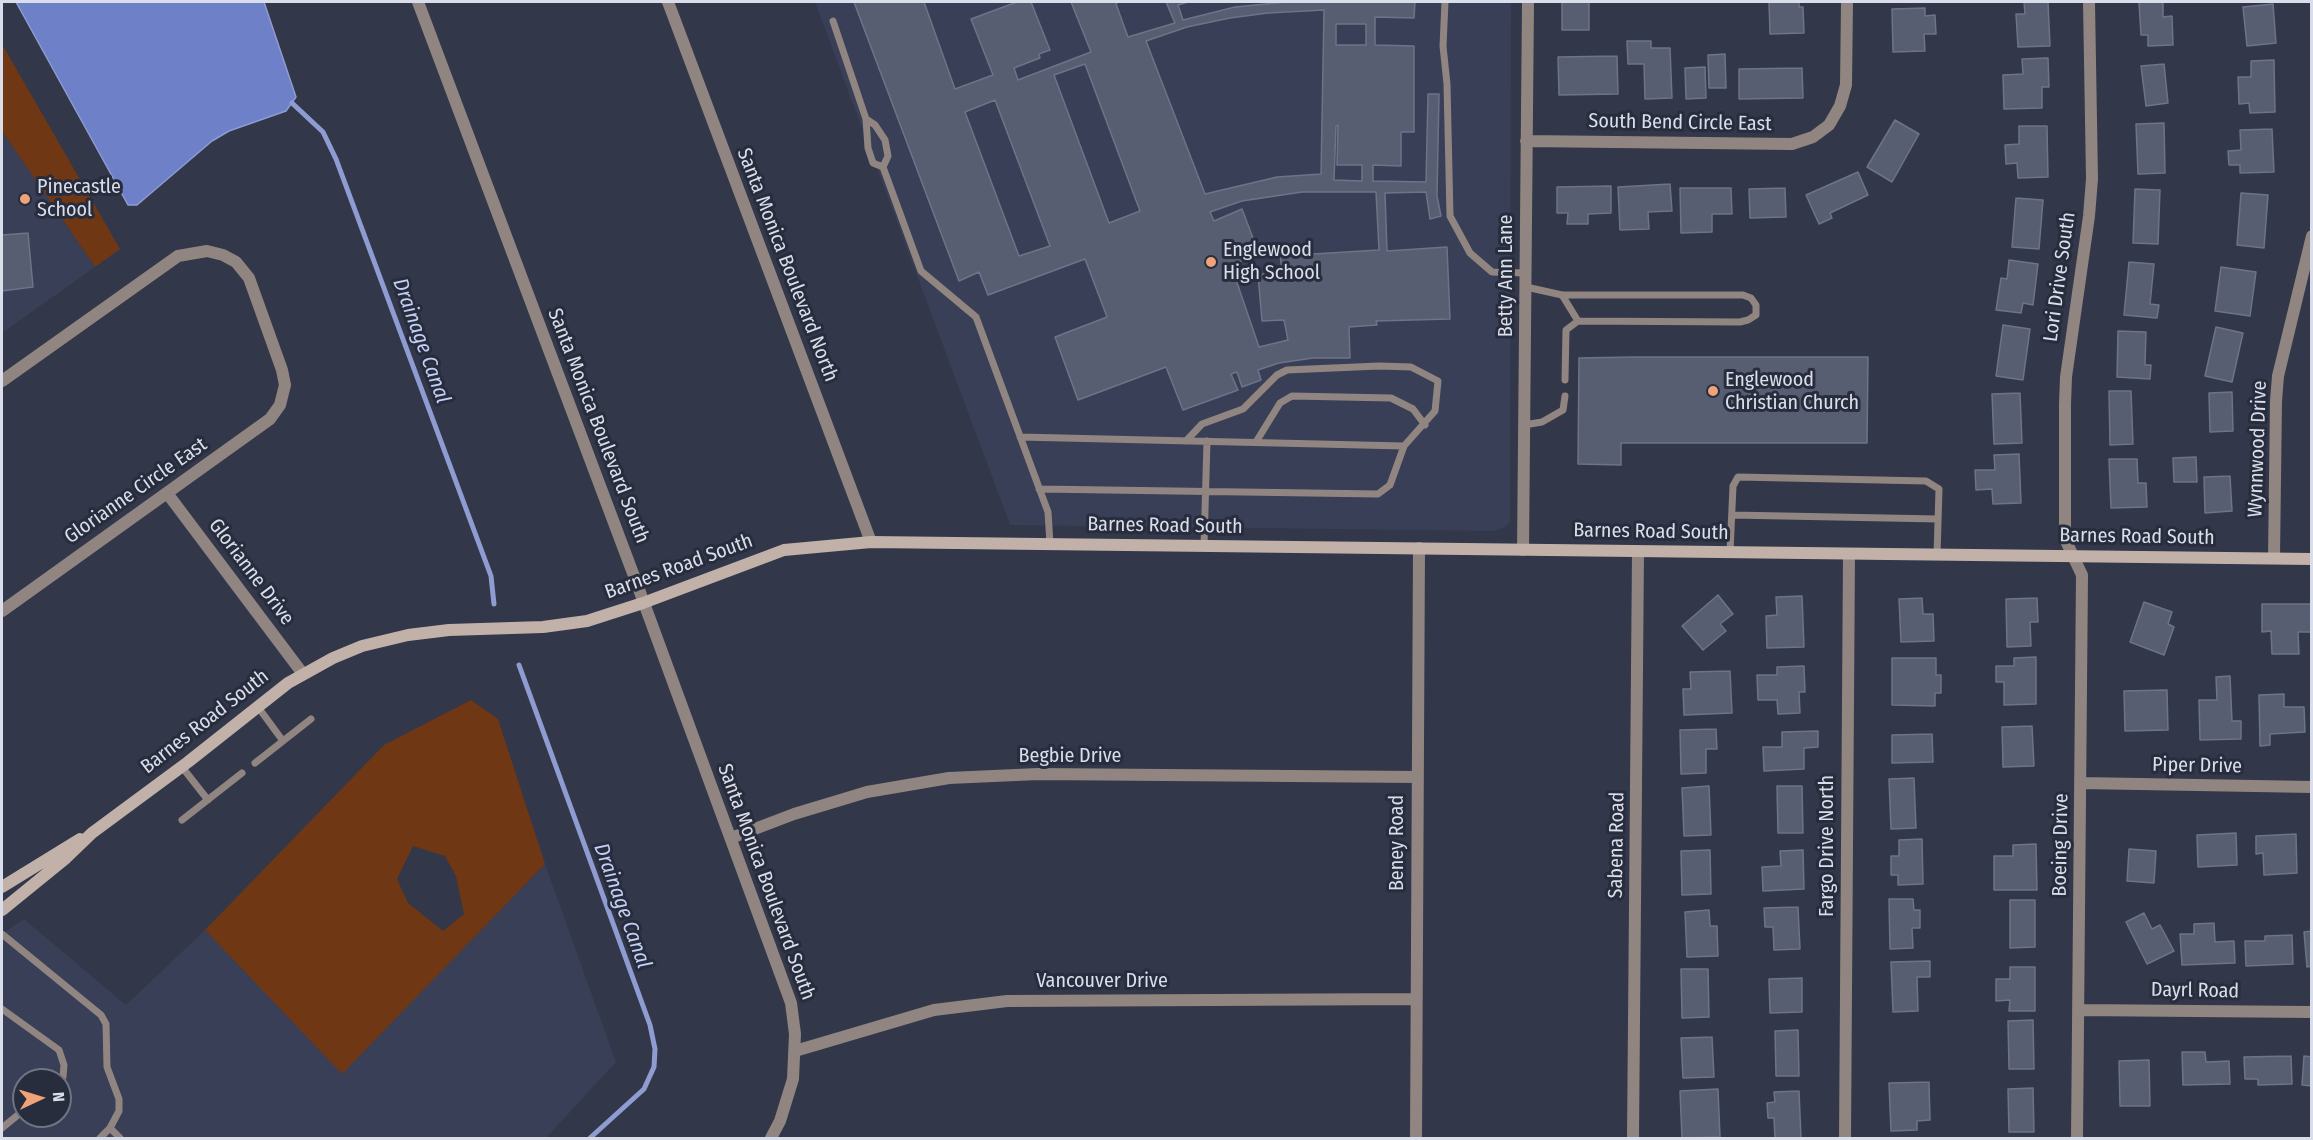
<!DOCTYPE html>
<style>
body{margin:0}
#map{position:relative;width:2313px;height:1140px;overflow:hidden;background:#323749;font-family:"Fira Sans Condensed",sans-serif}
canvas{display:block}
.frame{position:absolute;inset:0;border:3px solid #dadeea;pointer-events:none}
.north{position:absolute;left:12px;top:1068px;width:60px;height:60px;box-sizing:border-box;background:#282d3e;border:2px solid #6f7483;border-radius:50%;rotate:86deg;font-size:16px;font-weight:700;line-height:24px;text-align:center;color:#dadeea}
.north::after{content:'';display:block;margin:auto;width:21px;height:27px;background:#f0a279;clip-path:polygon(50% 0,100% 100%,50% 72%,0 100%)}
</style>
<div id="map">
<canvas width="2313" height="1140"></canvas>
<div class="frame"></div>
<div class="north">N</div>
</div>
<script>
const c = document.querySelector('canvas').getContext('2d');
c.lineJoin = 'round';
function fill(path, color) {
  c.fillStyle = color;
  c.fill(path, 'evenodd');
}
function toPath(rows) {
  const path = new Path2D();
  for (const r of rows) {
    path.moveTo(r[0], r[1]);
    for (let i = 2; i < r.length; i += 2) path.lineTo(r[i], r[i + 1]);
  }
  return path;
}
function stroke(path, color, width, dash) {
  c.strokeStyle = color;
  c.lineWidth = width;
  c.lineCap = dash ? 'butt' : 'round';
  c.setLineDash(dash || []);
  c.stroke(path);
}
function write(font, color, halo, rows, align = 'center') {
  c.font = font + ' "Fira Sans Condensed",sans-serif';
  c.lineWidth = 6;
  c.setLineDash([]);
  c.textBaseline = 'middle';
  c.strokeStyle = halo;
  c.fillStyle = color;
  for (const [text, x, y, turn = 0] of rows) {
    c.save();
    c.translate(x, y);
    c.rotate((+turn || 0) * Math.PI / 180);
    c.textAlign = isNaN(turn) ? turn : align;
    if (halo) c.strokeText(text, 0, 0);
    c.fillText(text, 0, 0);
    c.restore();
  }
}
fill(toPath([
 [815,2,1511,2,1510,522,1505,527,1494,531,1010,525],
 [2,131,95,267,2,333],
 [545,864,616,1062,546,1138,2,1138,2,934,24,919,126,1005,205,930,342,1073],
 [24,1080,60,1080,60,1116,24,1116]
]), '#383f57');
fill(toPath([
 [2,44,120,249,95,267,2,131],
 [471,700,498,719,545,864,342,1074,205,930,384,745],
 [413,846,445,856,456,876,464,914,443,931,408,903,397,879]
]), '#703715');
const water = toPath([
 [16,2,264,2,296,97,286,111,229,131,212,141,137,205,128,205,16,2]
]);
fill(water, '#6e80c7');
stroke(water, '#8e9cd2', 1.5);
stroke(toPath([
 [292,103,323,132,336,159,491,576,494,604],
 [519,665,650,1025,655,1049,654,1067,644,1089,590,1138]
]), '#8e9cd2', 5);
const building = toPath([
 [854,2,924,2,955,89,993,75,971,19,1017,2,1031,2,1050,50,1039,54,1040,58,1014,68,1018,80,1091,52,1071,2,1118,2,1116,4,1128,37,1175,23,1166,2,1188,2,1178,5,1183,20,1235,7,1286,2,1415,2,1414,18,1375,17,1375,45,1414,46,1414,132,1401,132,1401,166,1373,165,1373,181,1426,182,1428,94,1439,94,1437,196,1441,216,1430,219,1426,192,1385,193,1387,251,1447,247,1450,319,1376,321,1377,325,1349,327,1350,358,1313,358,1279,363,1258,370,1261,380,1242,387,1237,372,1231,374,1238,390,1183,410,1166,367,1078,400,1055,337,1107,317,1085,259,988,295,979,272,959,281,854,2],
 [1324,10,1321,174,1277,177,1205,194,1146,41,1187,27,1230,18,1268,13,1324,10],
 [1336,24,1366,24,1366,45,1336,45,1336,24],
 [1085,64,1140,211,1109,223,1054,75,1085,64],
 [995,100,1050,246,1019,256,965,112,995,100],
 [1338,125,1337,165,1362,165,1362,181,1334,180,1336,126,1338,125],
 [1302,192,1376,192,1379,250,1280,256,1282,270,1258,275,1262,321,1284,320,1288,340,1259,347,1231,265,1259,254,1242,209,1214,221,1210,212,1242,201,1302,192],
 [1562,2,1589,2,1589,30,1562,30,1562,2],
 [1769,2,1799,2,1799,7,1803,7,1804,33,1770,34,1769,2],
 [2024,2,2048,2,2050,46,2018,47,2016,14,2025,14,2024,2],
 [2139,2,2163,2,2163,17,2172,16,2173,45,2148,46,2148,35,2141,35,2139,2],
 [2273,4,2276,43,2247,46,2243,7,2273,4],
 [1925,8,1925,16,1935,15,1936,34,1924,34,1925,51,1893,52,1892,9,1925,8],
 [1627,41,1651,41,1651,48,1670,48,1672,98,1645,99,1644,64,1628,64,1627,41],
 [1725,54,1726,88,1709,88,1708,55,1725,54],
 [1617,56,1618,94,1559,95,1558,57,1617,56],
 [2048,58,2049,87,2042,87,2042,108,2004,109,2003,75,2023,74,2022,59,2048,58],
 [2274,60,2275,112,2250,113,2249,103,2239,104,2238,77,2251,77,2251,61,2274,60],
 [2164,64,2168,103,2146,106,2141,66,2164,64],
 [1705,67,1706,98,1686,99,1685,68,1705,67],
 [1802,68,1803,98,1739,99,1739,69,1802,68],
 [1895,120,1919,134,1892,182,1867,167,1895,120],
 [2164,123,2165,173,2138,174,2136,124,2164,123],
 [2019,126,2047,126,2048,177,2018,178,2017,163,2006,164,2005,145,2019,144,2019,126],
 [2272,129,2274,172,2240,173,2240,165,2229,165,2228,151,2241,150,2240,130,2272,129],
 [1858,172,1868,195,1830,213,1832,218,1819,224,1806,195,1858,172],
 [1670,184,1672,211,1648,212,1649,229,1620,230,1618,187,1670,184],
 [1611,186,1611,213,1588,214,1588,224,1567,224,1568,213,1557,213,1557,187,1611,186],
 [1680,188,1731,188,1732,214,1712,214,1712,232,1681,233,1680,188],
 [1785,188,1786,217,1750,218,1749,189,1785,188],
 [2135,189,2160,190,2158,244,2133,243,2135,189],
 [2241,193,2268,195,2264,248,2237,245,2241,193],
 [2016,198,2043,200,2039,249,2012,247,2016,198],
 [28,233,33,287,2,291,2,235,28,233],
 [2009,260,2038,264,2033,305,2023,303,2021,313,1996,310,2001,278,2007,279,2009,260],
 [2129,262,2154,264,2150,304,2159,305,2157,318,2124,315,2129,262],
 [2221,267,2256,272,2250,316,2215,311,2221,267],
 [2003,325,2030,329,2023,380,1996,376,2003,325],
 [2216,327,2243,333,2232,382,2205,376,2216,327],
 [2118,331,2146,332,2145,365,2151,365,2150,379,2117,377,2118,331],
 [1632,357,1868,357,1867,443,1621,443,1621,465,1578,464,1579,358,1632,357],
 [2109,391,2131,391,2133,444,2110,445,2109,391],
 [2232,392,2233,431,2210,432,2209,393,2232,392],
 [2020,393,2022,443,1994,444,1992,394,2020,393],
 [2019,454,2021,503,1993,504,1992,489,1976,490,1975,470,1995,470,1994,455,2019,454],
 [2196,457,2197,482,2174,482,2173,458,2196,457],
 [2109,459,2137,459,2138,483,2146,483,2147,507,2111,508,2109,459],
 [2230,476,2232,511,2205,513,2204,477,2230,476],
 [1718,595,1733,614,1720,624,1726,631,1703,650,1682,626,1718,595],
 [1802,596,1804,647,1767,648,1766,616,1777,615,1776,597,1802,596],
 [1922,598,1923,614,1933,614,1934,641,1901,642,1899,599,1922,598],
 [2037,598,2038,622,2030,622,2031,646,2007,647,2006,599,2037,598],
 [2144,602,2172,612,2168,624,2174,627,2164,655,2130,642,2144,602],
 [2262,604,2311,604,2311,632,2298,632,2299,654,2272,654,2271,631,2262,632,2262,604],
 [2036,657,2036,704,2004,705,2004,682,1996,682,1996,666,2014,666,2014,658,2036,657],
 [1892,658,1936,658,1936,675,1941,675,1941,693,1935,693,1935,706,1892,705,1892,658],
 [1804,666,1805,692,1799,692,1800,713,1778,714,1777,700,1758,700,1757,675,1777,675,1777,667,1804,666],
 [1730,671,1732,713,1684,715,1683,689,1691,689,1690,672,1730,671],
 [2230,676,2232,721,2241,721,2241,739,2200,740,2199,700,2217,700,2216,677,2230,676],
 [2167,690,2168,730,2125,731,2124,691,2167,690],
 [2284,694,2284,707,2304,707,2305,732,2270,734,2270,745,2260,746,2259,695,2284,694],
 [2032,726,2034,766,2003,767,2002,727,2032,726],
 [1716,729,1717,749,1706,749,1706,773,1681,774,1680,730,1716,729],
 [1818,731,1818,747,1804,748,1804,769,1764,771,1763,747,1782,747,1782,732,1818,731],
 [1932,734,1933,762,1892,763,1892,735,1932,734],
 [1914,778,1916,828,1891,829,1889,779,1914,778],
 [1709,786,1711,835,1684,836,1682,788,1709,786],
 [1777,786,1802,786,1803,833,1778,833,1777,786],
 [2236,833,2237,865,2198,867,2197,835,2236,833],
 [2296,834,2297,873,2264,875,2263,853,2256,854,2256,836,2296,834],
 [1922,839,1923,884,1898,885,1898,875,1891,875,1891,856,1899,856,1899,840,1922,839],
 [2036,844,2037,890,1994,890,1994,856,2013,856,2013,845,2036,844],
 [2129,849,2156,851,2154,883,2127,881,2129,849],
 [1710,850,1711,894,1682,895,1681,851,1710,850],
 [1803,850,1804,889,1763,891,1762,867,1781,866,1780,851,1803,850],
 [1889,899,1913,899,1914,910,1920,910,1920,928,1912,928,1913,948,1890,949,1889,899],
 [2010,900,2035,900,2035,947,2010,948,2010,900],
 [1798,907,1800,949,1774,950,1773,927,1765,927,1764,908,1798,907],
 [1709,910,1710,926,1717,926,1718,956,1687,957,1685,912,1709,910],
 [2144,913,2152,929,2160,925,2174,951,2147,964,2126,922,2144,913],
 [2214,923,2215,942,2234,941,2235,963,2182,965,2180,934,2194,934,2194,924,2214,923],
 [2312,931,2312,966,2307,967,2304,932,2312,931],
 [2292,935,2293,964,2246,966,2245,941,2265,941,2265,936,2292,935],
 [1930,961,1930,977,1917,977,1918,1011,1893,1012,1891,962,1930,961],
 [2010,967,2035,967,2035,1011,2009,1011,2010,1000,1996,1001,1996,979,2010,979,2010,967],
 [1681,969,1708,969,1709,1017,1682,1018,1681,969],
 [1802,978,1802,1012,1770,1013,1769,979,1802,978],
 [2033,1020,2034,1069,2009,1069,2008,1021,2033,1020],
 [1798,1030,1799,1076,1776,1076,1775,1031,1798,1030],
 [1712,1037,1714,1077,1683,1078,1681,1038,1712,1037],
 [2182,1052,2205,1052,2206,1062,2229,1061,2230,1084,2183,1085,2182,1052],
 [2291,1056,2292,1084,2258,1085,2258,1079,2245,1079,2244,1057,2291,1056],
 [2304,1056,2312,1057,2312,1086,2302,1085,2304,1056],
 [2149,1060,2150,1106,2120,1106,2119,1061,2149,1060],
 [1929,1082,1930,1120,1917,1121,1917,1130,1891,1131,1889,1083,1929,1082],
 [2033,1088,2034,1132,2009,1132,2008,1089,2033,1088],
 [1718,1089,1720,1137,1682,1138,1680,1091,1718,1089],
 [1799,1091,1801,1138,1775,1138,1774,1118,1768,1118,1767,1103,1775,1102,1774,1092,1799,1091]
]);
fill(building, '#585e72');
stroke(building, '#6d7488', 1.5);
stroke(toPath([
 [1445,2,1443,46,1447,84,1450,216,1470,253,1492,272,1526,273],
 [833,21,866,119],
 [883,167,873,163,868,148,866,119,875,125,885,140,888,156,883,167,921,271,976,317,1048,512,1050,544],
 [1526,287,1562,295,1743,295,1751,298,1756,305,1756,315,1748,320,1740,322,1578,321,1562,295],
 [1565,380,1566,330,1578,321],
 [1524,425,1542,422,1563,410,1565,396],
 [1020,437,1404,446,1390,485,1378,494,1039,489],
 [1186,441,1202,424,1243,409,1277,375,1287,370,1379,366,1411,367,1438,381,1435,411,1404,446],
 [1256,442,1280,403,1292,396,1391,398,1413,409,1425,425],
 [1732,515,1938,519],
 [1204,546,1207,441],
 [1730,552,1733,486,1738,477,1926,481,1939,489,1937,555],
 [258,707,283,741],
 [255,763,311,719],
 [182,767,208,800],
 [182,820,242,773],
 [2,934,101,1015,106,1024,107,1067,119,1099,119,1111,110,1128],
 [2,1009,59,1050,64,1065,63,1077,59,1080],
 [2,1128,24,1110],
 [100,1138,110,1128,120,1138]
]), '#908580', 7);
stroke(toPath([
 [418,2,637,584,791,1003,795,1034,793,1079,780,1121,771,1138],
 [668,2,871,542],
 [1526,141,1792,144,1813,137,1829,125,1840,106,1846,85,1847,2],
 [2,381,178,256,207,251,223,255,236,262,249,278,282,370,285,385,280,405,270,419,2,611],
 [167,493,303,674],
 [1523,550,1528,2],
 [2274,558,2276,401,2278,376,2312,236],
 [2081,783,2312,787],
 [731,838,794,814,867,792,949,778,1038,774,1417,777],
 [2078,1010,2312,1012],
 [795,1051,934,1010,1007,1001,1416,999],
 [1416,1138,1419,548],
 [1633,1138,1638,552],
 [1845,1138,1849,554],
 [2077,1138,2082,575,2065,539,2065,404,2066,377,2089,216,2092,179,2089,2]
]), '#908580', 12);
stroke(toPath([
 [2,887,80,839],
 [2,910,66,858,92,833,188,762,288,683,333,658,362,646,408,635,449,630,543,627,587,621,643,603,784,550,871,542,2312,559]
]), '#c2b1a9', 12);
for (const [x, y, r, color] of [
 [25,199,6,"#f0a279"],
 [1211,262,6,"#f0a279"],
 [1713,391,6,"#f0a279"]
]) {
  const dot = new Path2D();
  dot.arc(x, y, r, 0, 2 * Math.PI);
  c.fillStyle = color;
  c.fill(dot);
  stroke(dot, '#282d3e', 2);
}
write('20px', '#dadeea', '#282d3e', [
 ["South Bend Circle East",1680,123,1],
 ["Santa Monica Boulevard North",787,265,69],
 ["Betty Ann Lane",1506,276,-90],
 ["Lori Drive South",2060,277,-82],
 ["Santa Monica Boulevard South",598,426,69],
 ["Wynnwood Drive",2258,449,-88],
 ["Glorianne Circle East",136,491,-35],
 ["Barnes Road South",1165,526,1],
 ["Barnes Road South",1651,532,1],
 ["Barnes Road South",2137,537,1],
 ["Barnes Road South",679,567,-20],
 ["Glorianne Drive",251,572,53],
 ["Barnes Road South",205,722,-38],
 ["Begbie Drive",1070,756],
 ["Piper Drive",2197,766,1],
 ["Beney Road",1397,843,-90],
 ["Sabena Road",1617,845,-89],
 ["Boeing Drive",2061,845,-89],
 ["Fargo Drive North",1827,846,-90],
 ["Santa Monica Boulevard South",766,882,70],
 ["Vancouver Drive",1102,981],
 ["Dayrl Road",2195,991,1]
]);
write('20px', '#dadeea', '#282d3e', [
 ["Pinecastle",37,187],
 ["School",37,210],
 ["Englewood",1223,250],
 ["High School",1223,273],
 ["Englewood",1725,380],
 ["Christian Church",1725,403]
], 'left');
write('italic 21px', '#c4cff6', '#282d3e', [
 ["Drainage Canal",421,341,70],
 ["Drainage Canal",622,906,70]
]);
</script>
